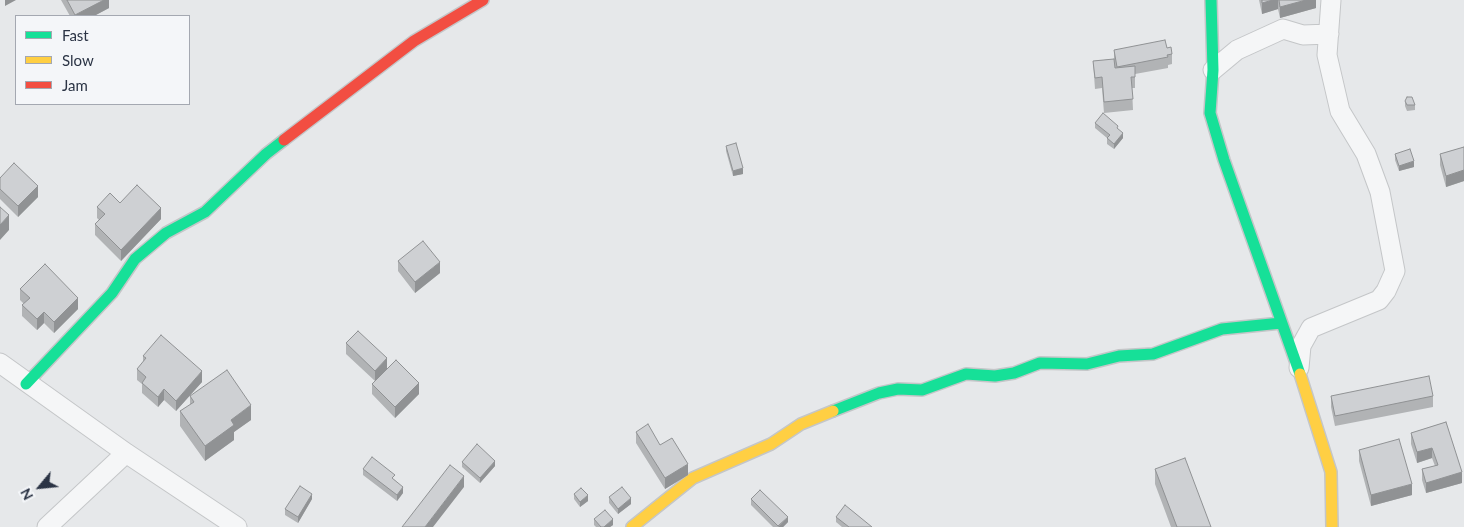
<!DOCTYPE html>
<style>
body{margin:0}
#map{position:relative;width:1464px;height:527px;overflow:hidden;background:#e6e8ea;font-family:Lato,sans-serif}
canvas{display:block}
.legend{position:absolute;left:15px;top:15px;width:175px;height:90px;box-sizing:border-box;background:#f4f6f9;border:1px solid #a4a8b1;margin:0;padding:6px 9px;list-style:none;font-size:15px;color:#2b3445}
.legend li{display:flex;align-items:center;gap:10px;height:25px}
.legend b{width:25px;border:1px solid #a4a8b1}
.north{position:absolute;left:15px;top:462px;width:50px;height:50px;-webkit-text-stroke:4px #f4f6f9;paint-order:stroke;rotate:242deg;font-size:14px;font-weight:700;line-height:20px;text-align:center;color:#2b3445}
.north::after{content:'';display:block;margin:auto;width:18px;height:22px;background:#2b3445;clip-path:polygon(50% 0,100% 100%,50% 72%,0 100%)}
</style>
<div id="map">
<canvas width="1464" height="527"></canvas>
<ul class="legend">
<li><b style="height:6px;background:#16e098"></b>Fast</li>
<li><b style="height:6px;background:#ffcf43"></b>Slow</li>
<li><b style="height:6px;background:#f24e42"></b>Jam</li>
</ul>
<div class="north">N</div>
</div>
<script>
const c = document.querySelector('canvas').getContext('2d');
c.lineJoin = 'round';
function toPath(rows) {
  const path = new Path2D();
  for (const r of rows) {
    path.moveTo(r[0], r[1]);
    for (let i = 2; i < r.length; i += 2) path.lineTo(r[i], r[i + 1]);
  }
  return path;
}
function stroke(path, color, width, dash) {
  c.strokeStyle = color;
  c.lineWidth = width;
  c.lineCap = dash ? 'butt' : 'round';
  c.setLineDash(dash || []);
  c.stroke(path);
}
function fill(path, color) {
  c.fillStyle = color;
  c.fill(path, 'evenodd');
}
const street = toPath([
 [1213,70,1237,50,1283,29,1303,35,1329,34],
 [0,363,126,453,237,527],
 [1299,368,1301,346,1311,328,1379,300,1386,291,1395,271,1380,192,1366,154,1340,111,1327,55,1331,0],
 [47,527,126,453]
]);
const fast = toPath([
 [1211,0,1213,70,1210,113,1224,160,1300,374],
 [26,384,112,293,135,259,166,233,205,212,266,154,284,140],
 [833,411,879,393,898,389,922,390,966,374,995,376,1014,373,1040,363,1087,364,1119,356,1153,354,1222,329,1281,323]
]);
const slow = toPath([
 [1300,374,1331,472,1332,527],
 [632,527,693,478,771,444,801,424,833,411]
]);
const jam = toPath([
 [284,140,414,41,483,0]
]);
stroke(street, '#c4c6c8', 21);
stroke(fast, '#c4c6c8', 14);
stroke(slow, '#c4c6c8', 14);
stroke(jam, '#c4c6c8', 14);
stroke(street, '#f5f6f7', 19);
stroke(fast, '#16e098', 11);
stroke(slow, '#ffcf43', 11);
stroke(jam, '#f24e42', 11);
fill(toPath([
 [61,0,109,0,109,8,94,16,70,16],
 [1259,0,1316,0,1316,8,1280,18,1278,9,1262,14],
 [1167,48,1172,54,1172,64,1168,65,1168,68,1135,74,1135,88,1132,88,1133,110,1104,113,1102,88,1095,89,1093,61,1114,59,1114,50],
 [1405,101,1415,105,1415,110,1407,111,1405,106],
 [1095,123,1118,129,1123,138,1114,149,1107,144,1107,138,1095,128],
 [726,146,743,174,733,176,726,151],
 [1464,147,1464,181,1446,187,1440,165,1440,154],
 [1395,154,1414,167,1399,171,1395,160],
 [0,178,38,197,18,217,0,199],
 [120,203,161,219,121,261,95,235,95,224,99,220,97,218,97,207],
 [398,261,440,273,415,293,398,271],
 [20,289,78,309,54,333,44,323,37,330,22,316,22,305,24,304,20,300],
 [346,343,387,369,419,394,395,418,372,394,372,384,375,381,346,354],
 [143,356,202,382,176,411,164,400,158,407,142,393,142,384,137,380,137,369,143,362],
 [190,396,251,420,234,432,234,440,205,461,180,426,180,411,190,405],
 [1331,396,1433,396,1433,407,1335,426,1331,407],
 [1446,422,1462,483,1426,493,1422,480,1422,469,1435,466,1432,458,1417,463,1411,444,1411,433],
 [636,432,660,445,688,475,665,489,636,443],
 [1359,450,1412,495,1371,506,1359,461],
 [462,462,495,466,480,483,462,467],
 [363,469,395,480,403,493,397,501,363,475],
 [1155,469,1211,527,1171,527,1155,484],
 [574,494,588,501,580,507,574,499],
 [609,497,631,504,618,514,609,503],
 [312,499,298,523,285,515,285,509],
 [751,499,788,522,783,527,773,527,751,505],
 [836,517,872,527,842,527,836,522],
 [594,519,613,525,610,527,596,527,594,525]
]), '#b1b3b5');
fill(toPath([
 [5,0,16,0,5,6],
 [104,0,109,0,109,8,94,16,75,16,75,15],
 [1273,0,1278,0,1278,9,1262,14,1262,3],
 [1306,0,1316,0,1316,8,1280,18,1280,7],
 [1123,133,1123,138,1114,149,1114,144],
 [1414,161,1414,167,1399,171,1399,166],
 [743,168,743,174,733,176,733,171],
 [1464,170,1464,181,1446,187,1446,176],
 [38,186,38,197,18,217,18,206],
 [161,208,161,219,121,261,121,250],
 [9,215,9,230,0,240,0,225],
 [440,262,440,273,415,293,415,282],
 [78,298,78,309,54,333,54,322],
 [44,312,44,323,37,330,37,319],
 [387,358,387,369,375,382,375,371],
 [202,371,202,382,176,411,176,401],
 [419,383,419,394,395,418,395,407],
 [164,389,164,400,158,407,158,397],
 [251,405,251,420,234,432,234,440,205,461,205,446,231,420],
 [1432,448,1432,458,1417,463,1417,452],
 [495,461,495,466,480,483,480,478],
 [688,464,688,475,665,489,665,478],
 [1462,472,1462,483,1426,493,1426,483],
 [464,476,464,487,433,527,425,527],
 [1412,484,1412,495,1371,506,1371,495],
 [403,487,403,493,397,501,397,495],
 [312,494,312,499,298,523,298,517],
 [588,495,588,501,580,507,580,502],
 [631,498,631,504,618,514,618,509],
 [788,517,788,522,783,527,778,527],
 [613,519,613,525,610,527,604,527]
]), '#909294');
const building = toPath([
 [67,0,104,0,75,15,67,0],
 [1262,0,1273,0,1262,3,1262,0],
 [1279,0,1306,0,1280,7,1279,0],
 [1165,40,1167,48,1171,47,1172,54,1167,55,1168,57,1117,67,1114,50,1165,40],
 [1114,59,1115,68,1135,66,1135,77,1131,77,1133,99,1104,102,1102,77,1095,78,1093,61,1114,59],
 [1407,97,1412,97,1415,105,1407,105,1405,101,1407,97],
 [1103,113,1118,126,1117,128,1123,133,1114,144,1107,138,1110,135,1095,123,1103,113],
 [736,143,743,168,733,171,726,146,736,143],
 [1464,147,1464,170,1446,176,1440,154,1464,147],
 [1410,149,1414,161,1399,166,1395,154,1410,149],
 [14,163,38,186,18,206,0,189,0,178,14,163],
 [137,185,161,208,121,250,95,224,105,214,97,207,110,193,120,203,137,185],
 [0,207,9,215,0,225,0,207],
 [423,241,440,262,415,282,398,261,423,241],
 [45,264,78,298,54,322,44,312,37,319,22,305,30,298,20,289,45,264],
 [358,331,387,358,375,371,346,343,358,331],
 [161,335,202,371,176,401,164,389,158,397,142,383,146,377,137,369,146,358,143,356,161,335],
 [396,360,419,383,395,407,372,384,396,360],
 [227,370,251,405,231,420,234,425,205,446,180,411,194,402,190,396,227,370],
 [1429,376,1433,396,1335,416,1331,396,1429,376],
 [1446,422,1462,472,1426,483,1422,469,1438,465,1432,448,1417,452,1411,433,1446,422],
 [648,424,660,445,672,438,688,464,665,478,636,432,648,424],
 [1399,439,1412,484,1371,495,1359,450,1399,439],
 [477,444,495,461,480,478,462,462,477,444],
 [372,457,395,475,392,478,403,487,397,495,363,469,372,457],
 [1185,458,1211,527,1177,527,1155,469,1185,458],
 [450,465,464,476,425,527,402,527,450,465],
 [300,486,312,494,298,517,285,509,300,486],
 [622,487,631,498,618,509,609,497,622,487],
 [581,488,588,495,580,502,574,494,581,488],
 [760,490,788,517,778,526,751,499,760,490],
 [845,505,872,527,849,527,836,517,845,505],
 [605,510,613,519,604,527,601,527,594,519,605,510]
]);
fill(building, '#ced0d3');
stroke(building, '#909294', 1);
</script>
